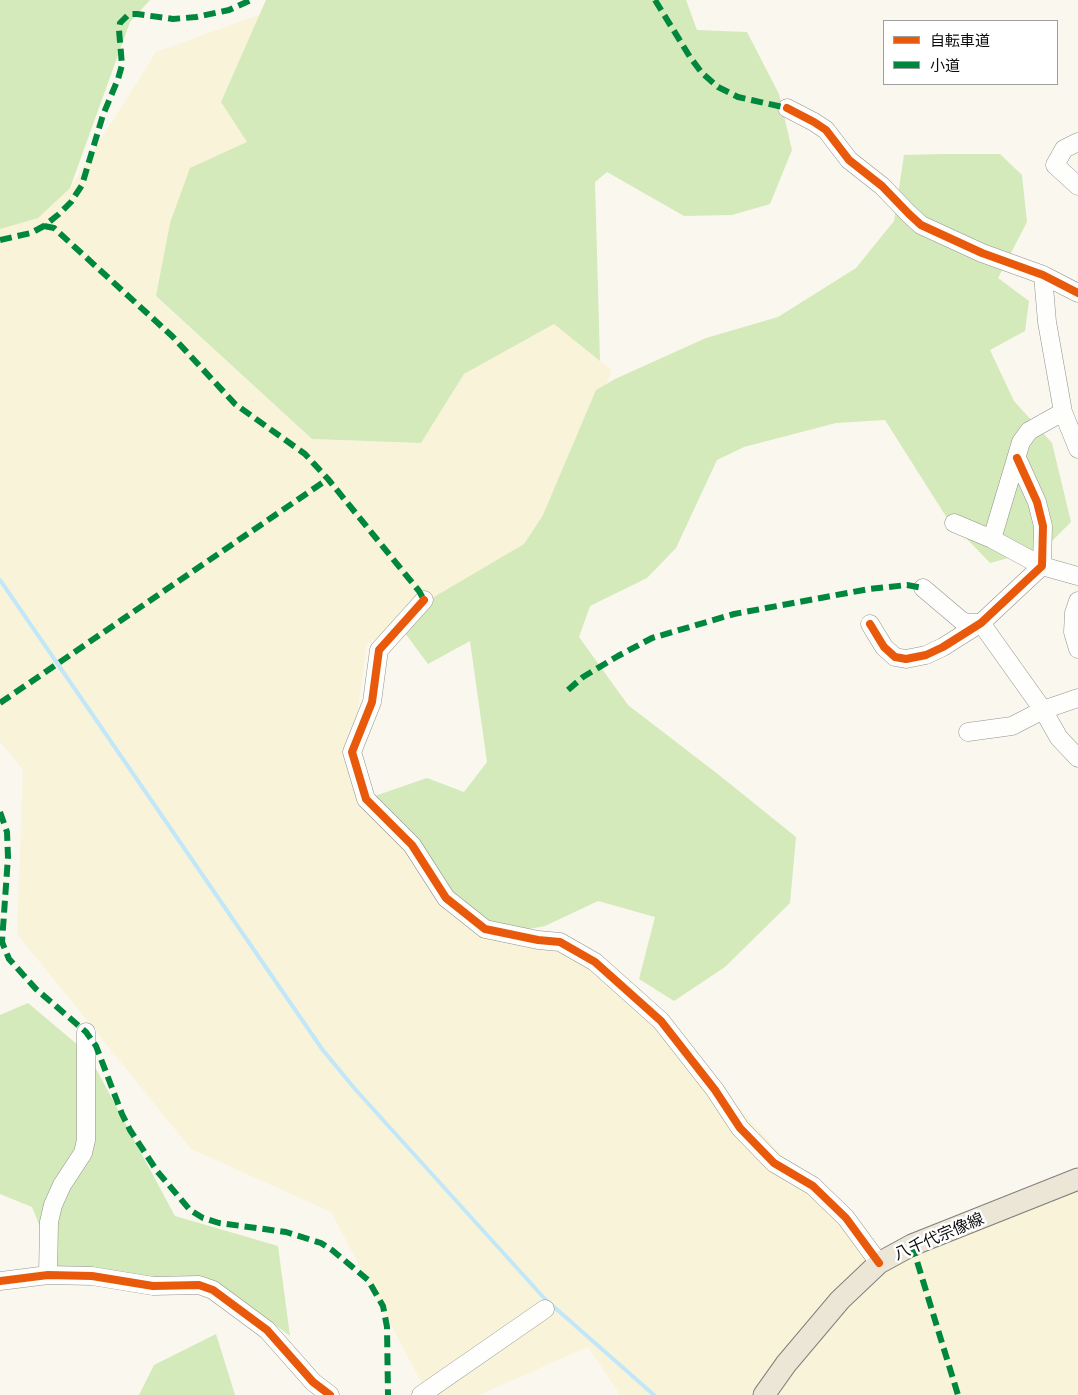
<!DOCTYPE html>
<meta charset="utf-8">
<style>
body{margin:0}
#map{position:relative;width:1078px;height:1395px;overflow:hidden;background:#faf7ef;font-family:Literata,"Noto Sans JP",serif}
canvas{display:block}
.legend{position:absolute;left:883px;top:20px;width:175px;height:65px;box-sizing:border-box;background:#fff;border:1px solid #9e9e9e;margin:0;padding:6px 9px;list-style:none;font-size:15px;color:#0c0c0c}
.legend li{display:flex;align-items:center;gap:10px;height:25px}
.legend b{width:25px;border:1px solid #9e9e9e}
</style>
<div id="map">
<canvas width="1078" height="1395"></canvas>
<ul class="legend">
<li><b style="height:6px;background:#e8590c"></b>自転車道</li>
<li><b style="height:6px;background:#00873e"></b>小道</li>
</ul>
</div>
<script>
const c = document.querySelector('canvas').getContext('2d');
c.lineJoin = 'round';
function fill(path, color) {
  c.fillStyle = color;
  c.fill(path, 'evenodd');
}
function toPath(rows) {
  const path = new Path2D();
  for (const r of rows) {
    path.moveTo(r[0], r[1]);
    for (let i = 2; i < r.length; i += 2) path.lineTo(r[i], r[i + 1]);
  }
  return path;
}
function stroke(path, color, width, dash) {
  c.strokeStyle = color;
  c.lineWidth = width;
  c.lineCap = dash ? 'butt' : 'round';
  c.setLineDash(dash || []);
  c.stroke(path);
}
function write(font, color, halo, rows, align = 'center') {
  c.font = font + ' Literata,"Noto Sans JP",serif';
  c.lineWidth = 5;
  c.setLineDash([]);
  c.textBaseline = 'middle';
  c.strokeStyle = halo;
  c.fillStyle = color;
  for (const [text, x, y, turn = 0] of rows) {
    c.save();
    c.translate(x, y);
    c.rotate((+turn || 0) * Math.PI / 180);
    c.textAlign = isNaN(turn) ? turn : align;
    if (halo) c.strokeText(text, 0, 0);
    c.fillText(text, 0, 0);
    c.restore();
  }
}
fill(toPath([
 [261,14,221,102,248,142,170,223,156,297,312,439,421,443,464,374,554,324,612,370,576,463,524,544,367,644,352,752,366,799,459,901,595,962,693,1057,879,1263,1078,1178,1078,1395,620,1395,588,1347,479,1395,428,1395,331,1212,191,1149,17,934,23,770,0,742,0,214,70,188,156,52]
]), '#f9f4d9');
fill(toPath([
 [0,0,150,0,130,22,70,188,38,218,0,229],
 [266,0,686,0,697,30,747,32,779,94,792,150,770,204,732,215,684,216,607,172,595,182,600,361,554,324,464,374,421,443,312,439,156,296,170,223,190,168,247,142,221,102],
 [942,154,1000,154,1022,175,1027,222,998,278,1029,301,1025,331,990,350,1014,401,1052,443,1071,522,1045,548,990,563,947,518,885,420,836,423,744,447,717,460,676,548,647,578,590,606,579,637,628,705,719,775,796,837,790,903,725,967,674,1001,639,979,655,917,598,901,545,926,507,933,459,901,366,799,427,778,464,792,487,762,470,641,428,664,399,625,434,597,524,544,543,515,596,390,615,379,706,338,778,317,856,268,894,221,904,155],
 [28,1003,91,1056,87,1052,175,1216,278,1246,290,1336,217,1282,163,1279,57,1269,32,1207,0,1194,0,1015],
 [216,1334,235,1395,139,1395,154,1365]
]), '#d4eaba');
stroke(toPath([
 [0,580,322,1049,355,1089,545,1299,654,1395]
]), '#c1e7f8', 4);
const minor = toPath([
 [787,108,814,122,826,130,849,160,882,186,909,214,921,225,982,253,1043,275,1078,293],
 [1078,142,1064,149,1055,165,1078,186],
 [1043,275,1047,322,1063,412,1078,449],
 [954,523,992,539,1042,566,1078,576],
 [992,539,1021,442,1029,431,1063,412],
 [923,588,962,621,968,623,981,623,1043,710,1059,738,1078,758],
 [424,600,379,650,372,702,352,752,366,799,412,845,446,898,485,929,538,940,560,942,595,962,661,1021,715,1090,740,1128,774,1163,813,1186,846,1218,879,1263],
 [1078,601,1074,613,1073,632,1078,649],
 [870,624,884,647,895,657,906,659,926,655,943,647,981,623,1042,566,1043,526,1037,502,1017,458],
 [968,732,1012,726,1043,710,1078,698],
 [48,1275,49,1222,53,1205,62,1185,83,1153,86,1140,86,1032],
 [0,1281,48,1275,92,1276,153,1286,199,1285,213,1290,267,1330,313,1382,330,1395],
 [421,1395,545,1309]
]);
const major = toPath([
 [764,1395,786,1364,840,1300,879,1263,912,1245,1078,1179]
]);
stroke(minor, '#93928e', 19);
stroke(major, '#807f7c', 23);
stroke(minor, '#fefefd', 18);
stroke(major, '#ece6d6', 21);
stroke(toPath([
 [655,0,690,57,702,73,718,87,738,97,787,108],
 [44,226,54,228,172,336,235,404,305,454,328,479,419,591,424,600],
 [0,240,31,233,44,226,59,214,71,202,82,185,103,115,118,79,122,65,119,30,120,23,129,14,137,14,173,19,196,17,229,10,251,0],
 [568,690,583,677,618,656,652,638,734,614,869,589,907,585,923,588],
 [0,703,328,479],
 [0,812,7,832,8,857,2,942,9,959,36,989,86,1032,96,1046,122,1114,130,1130,157,1171,190,1210,203,1218,219,1223,286,1232,321,1243,332,1250,368,1280,383,1306,387,1327,388,1395],
 [912,1245,958,1395]
]), '#00873e', 6, [12, 6]);
stroke(toPath([
 [787,108,814,122,826,130,849,160,882,186,909,214,921,225,982,253,1043,275,1078,293],
 [424,600,379,650,372,702,352,752,366,799,412,845,446,898,485,929,538,940,560,942,595,962,661,1021,715,1090,740,1128,774,1163,813,1186,846,1218,879,1263],
 [870,624,884,647,895,657,906,659,926,655,943,647,981,623,1042,566,1043,526,1037,502,1017,458],
 [0,1281,48,1275,92,1276,153,1286,199,1285,213,1290,267,1330,313,1382,330,1395]
]), '#e8590c', 8);
write('16px', '#0c0c0c', '#fff', [
 ["八千代宗像線",939,1237,-23]
]);
</script>
